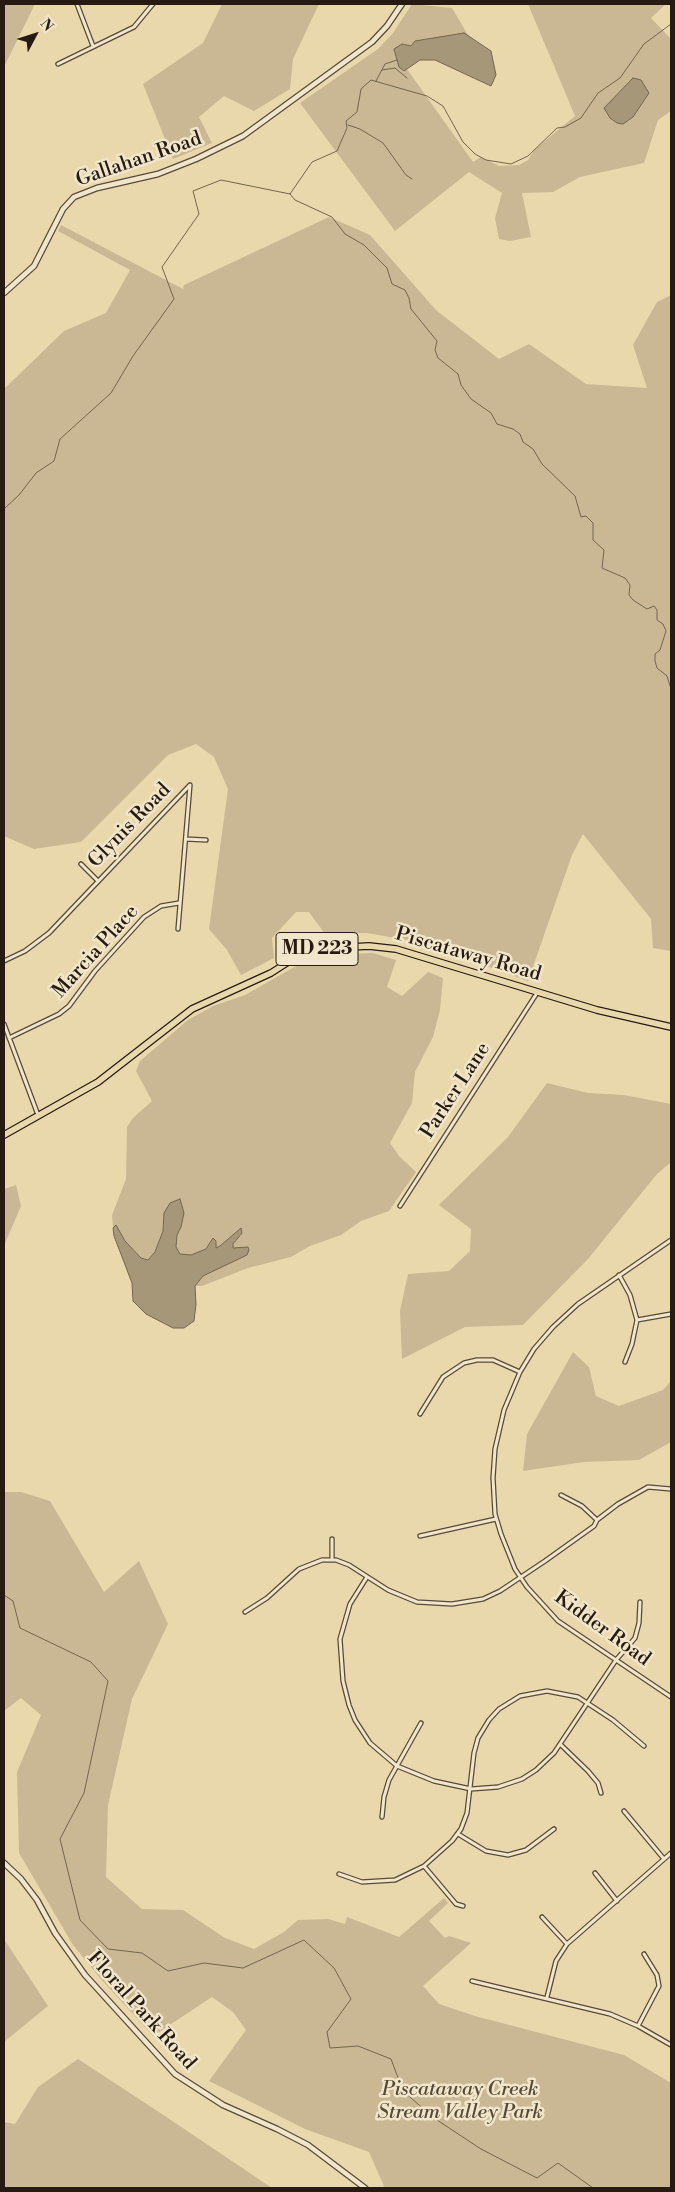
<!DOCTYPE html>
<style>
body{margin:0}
#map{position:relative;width:675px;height:2192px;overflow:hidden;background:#ead8ad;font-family:"Libre Bodoni",serif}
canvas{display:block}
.frame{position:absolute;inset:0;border:5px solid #261a13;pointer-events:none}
.north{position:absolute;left:10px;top:10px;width:50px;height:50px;-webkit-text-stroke:4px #f1e6ca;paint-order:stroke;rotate:50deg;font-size:14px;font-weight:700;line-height:20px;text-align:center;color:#261a13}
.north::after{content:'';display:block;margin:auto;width:18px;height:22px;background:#261a13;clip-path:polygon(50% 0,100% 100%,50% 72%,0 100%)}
</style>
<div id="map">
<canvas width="675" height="2192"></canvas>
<div class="frame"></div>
<div class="north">N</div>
</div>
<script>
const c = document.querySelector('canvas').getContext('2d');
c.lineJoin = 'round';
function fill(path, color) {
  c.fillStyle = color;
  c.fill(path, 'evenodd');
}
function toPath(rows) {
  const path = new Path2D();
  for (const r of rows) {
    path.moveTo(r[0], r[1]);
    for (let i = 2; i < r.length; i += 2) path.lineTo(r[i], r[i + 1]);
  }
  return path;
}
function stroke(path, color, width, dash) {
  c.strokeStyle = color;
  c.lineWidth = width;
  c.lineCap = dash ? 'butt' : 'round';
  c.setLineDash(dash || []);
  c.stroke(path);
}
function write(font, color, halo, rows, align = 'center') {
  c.font = font + ' "Libre Bodoni",serif';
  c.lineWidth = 5;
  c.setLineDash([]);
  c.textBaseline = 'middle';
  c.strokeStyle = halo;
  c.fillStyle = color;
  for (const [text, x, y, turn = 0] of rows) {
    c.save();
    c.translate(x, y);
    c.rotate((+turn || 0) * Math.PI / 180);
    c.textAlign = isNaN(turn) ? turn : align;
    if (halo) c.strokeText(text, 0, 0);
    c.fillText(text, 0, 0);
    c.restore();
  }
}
fill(toPath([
 [4,4,35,4,4,67],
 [222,4,319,4,293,59,290,89,254,111,224,96,199,117,212,143,173,159,143,84,203,43],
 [412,4,452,8,471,40,397,55,473,162,481,157,499,166,519,165,528,160,535,149,575,116,528,4,666,4,651,18,671,39,671,111,658,120,644,163,580,177,553,192,522,193,531,237,510,241,499,239,495,218,502,193,469,172,395,231,300,103,378,49,393,33],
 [329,217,370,235,436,310,499,359,529,344,586,384,647,388,633,345,657,302,671,295,671,951,653,948,651,919,583,834,572,855,528,981,423,943,367,933,325,934,309,912,296,912,272,938,274,958,241,975,227,950,209,929,228,789,214,757,196,744,168,755,81,842,34,849,4,836,4,389,64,331,106,313,130,270,58,231,61,225,183,289,184,285],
 [373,953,396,960,387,987,402,996,428,972,443,978,440,1010,433,1037,415,1072,412,1103,390,1143,399,1156,416,1172,389,1211,361,1221,341,1235,310,1246,291,1257,248,1268,202,1286,195,1286,203,1276,220,1267,240,1249,233,1248,233,1244,242,1233,240,1229,220,1246,216,1248,213,1238,206,1249,191,1255,180,1254,176,1247,177,1235,181,1227,164,1213,163,1231,155,1252,148,1260,141,1258,125,1241,116,1226,113,1228,112,1215,126,1179,127,1127,133,1118,152,1101,136,1071,140,1061,188,1020,213,1006,245,995,305,961,329,955],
 [547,1083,588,1093,624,1095,671,1104,671,1162,657,1174,588,1259,523,1325,465,1327,402,1359,400,1311,408,1274,449,1271,470,1251,471,1229,439,1205,508,1137],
 [16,1185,21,1206,4,1246,4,1189],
 [573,1352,589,1367,596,1396,619,1406,663,1390,671,1381,671,1442,639,1460,584,1462,523,1471,527,1434],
 [4,1492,21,1492,50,1501,104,1592,139,1561,168,1624,132,1699,108,1805,106,1877,142,1909,183,1910,225,1938,254,1949,284,1932,298,1920,328,1919,345,1924,347,1917,399,1937,444,1898,448,1903,429,1921,445,1938,449,1936,471,1943,423,1986,439,2004,475,2016,624,2055,671,2083,671,2188,382,2188,384,2186,369,2152,305,2129,209,2081,246,2030,233,2012,212,1997,153,2036,100,1978,73,1945,19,1853,17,1772,41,1715,21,1698,4,1711],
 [4,1939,48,2006,4,2042],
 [78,2059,168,2118,272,2188,4,2188,4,2122,15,2124,38,2087]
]), '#c9b893');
const water = toPath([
 [464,33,491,51,496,75,491,86,435,60,420,60,404,71,399,67,394,49,402,44,411,46,415,41,464,33],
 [633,78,641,80,649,93,633,117,623,124,617,123,610,118,604,108,633,78],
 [180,1199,184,1213,181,1227,177,1235,176,1247,180,1254,191,1255,206,1249,213,1238,216,1241,216,1248,220,1246,241,1228,242,1233,233,1244,233,1248,248,1247,249,1250,247,1255,203,1276,195,1286,196,1304,194,1321,184,1328,173,1328,146,1314,133,1301,132,1283,114,1236,113,1228,116,1225,125,1241,141,1258,148,1260,155,1252,163,1231,164,1213,170,1203,180,1199]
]);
fill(water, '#a79779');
stroke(water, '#736550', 1);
stroke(toPath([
 [382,70,395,68,407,78],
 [376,81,385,64,397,60],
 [348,125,360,129,383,143,406,175,412,179],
 [290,194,295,200,332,217,345,234,364,245,387,268,392,284,405,290,409,298,411,309,437,341,435,350,438,358,458,374,461,385,471,399,491,413,497,424,513,429,520,434,523,442,533,449,542,464,575,496,581,517,586,516,593,523,593,540,604,550,602,568,625,578,630,585,629,595,633,600,647,609,654,606,657,610,657,620,663,624,666,631,660,650,655,654,655,661,657,668,667,676,671,689],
 [4,509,19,495,36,473,54,461,60,439,111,393,133,356,174,299,162,267,199,214,193,191,221,180,290,194,312,162,337,151,347,128,346,121,357,112,361,89,371,80,427,96,443,106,463,142,475,154,486,160,511,164,528,156,557,128,565,127,581,118,598,93,620,78,644,44,671,24],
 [4,1595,13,1601,20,1628,91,1662,108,1681,84,1793,60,1839,80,1920,108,1949,142,1953,168,1971,204,1963,243,1968,304,1940,334,1968,351,1999,327,2032,330,2048,358,2046,391,2059,403,2091,434,2118,481,2149,537,2178,558,2163,593,2188]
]), '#736550', 1);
const minor = toPath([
 [77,4,93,46],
 [58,64,134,27,153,4],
 [186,839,206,840],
 [81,864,98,881],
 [4,961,25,951,49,933,190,785,178,929],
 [4,1024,38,1115],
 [9,1038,59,1014,69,1006,95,971,144,917,161,906,179,903],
 [400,1206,537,993],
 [671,1240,578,1304,553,1327,534,1349,520,1372,504,1410,495,1449,493,1478,495,1514,501,1534,515,1569,527,1587,558,1621,671,1697],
 [619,1275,630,1295,637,1320,632,1344,625,1362],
 [637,1320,671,1314],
 [420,1414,443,1377,464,1363,477,1360,493,1360,520,1372],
 [561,1495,582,1506,597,1520],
 [420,1536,496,1519],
 [332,1560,332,1539],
 [367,1577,350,1604,340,1639,343,1681,349,1705,355,1720,370,1743,397,1766,434,1781,471,1789,498,1787,522,1779,536,1770,554,1753,616,1660,635,1638,639,1623,640,1602],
 [245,1612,267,1598,299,1569,322,1560,336,1560,349,1565,388,1590,417,1602,452,1604,483,1599,500,1591,545,1561,594,1526,597,1520,618,1504,648,1487,671,1489],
 [561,1745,588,1771,598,1783,601,1793],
 [624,1811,664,1859],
 [382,1817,384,1797,389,1780,421,1723],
 [458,1834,486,1851,508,1855,526,1850,554,1829],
 [424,1866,456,1904,463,1906],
 [595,1873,617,1901],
 [339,1874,362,1882,395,1880,424,1866,452,1841,461,1829,467,1813,474,1753,478,1738,489,1720,499,1709,520,1696,547,1691,578,1697,613,1720,644,1746],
 [542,1917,567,1944],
 [472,1981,610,2014,638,2026,671,2045],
 [547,1997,556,1961,567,1944,671,1853],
 [638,2026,659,1986,657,1975,644,1954]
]);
const tertiary = toPath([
 [4,293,34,266,63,209,74,197,97,188,158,174,196,159,243,136,372,42,387,26,402,4],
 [4,1863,21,1879,37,1900,55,1933,85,1975,175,2074,223,2105,277,2129,308,2145,365,2188]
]);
const primary = toPath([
 [4,1135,98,1082,192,1009,271,973,296,957,315,949,369,946,396,949,597,1010,671,1027]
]);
stroke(minor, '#574a3a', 5.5);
stroke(tertiary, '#574a3a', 7);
stroke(primary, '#261a13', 8);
stroke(minor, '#f1e6ca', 3);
stroke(tertiary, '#f1e6ca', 4.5);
stroke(primary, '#ead8ad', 5.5);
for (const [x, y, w] of [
 [317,949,82]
]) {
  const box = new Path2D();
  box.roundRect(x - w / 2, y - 16.5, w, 33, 4);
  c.fillStyle = '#f1e6ca';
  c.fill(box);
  stroke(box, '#261a13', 1);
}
write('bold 19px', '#261a13', null, [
 ["MD 223",317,949]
]);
write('20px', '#261a13', '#f1e6ca', [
 ["Gallahan Road",139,160,-19],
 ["Glynis Road",130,826,-46],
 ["Marcia Place",96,952,-48],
 ["Piscataway Road",468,955,16],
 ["Parker Lane",456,1091,-57],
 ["Kidder Road",602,1629,36],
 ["Floral Park Road",141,2011,48]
]);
write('italic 20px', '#574939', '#f1e6ca', [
 ["Piscataway Creek",460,2090],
 ["Stream Valley Park",460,2113]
]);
</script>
